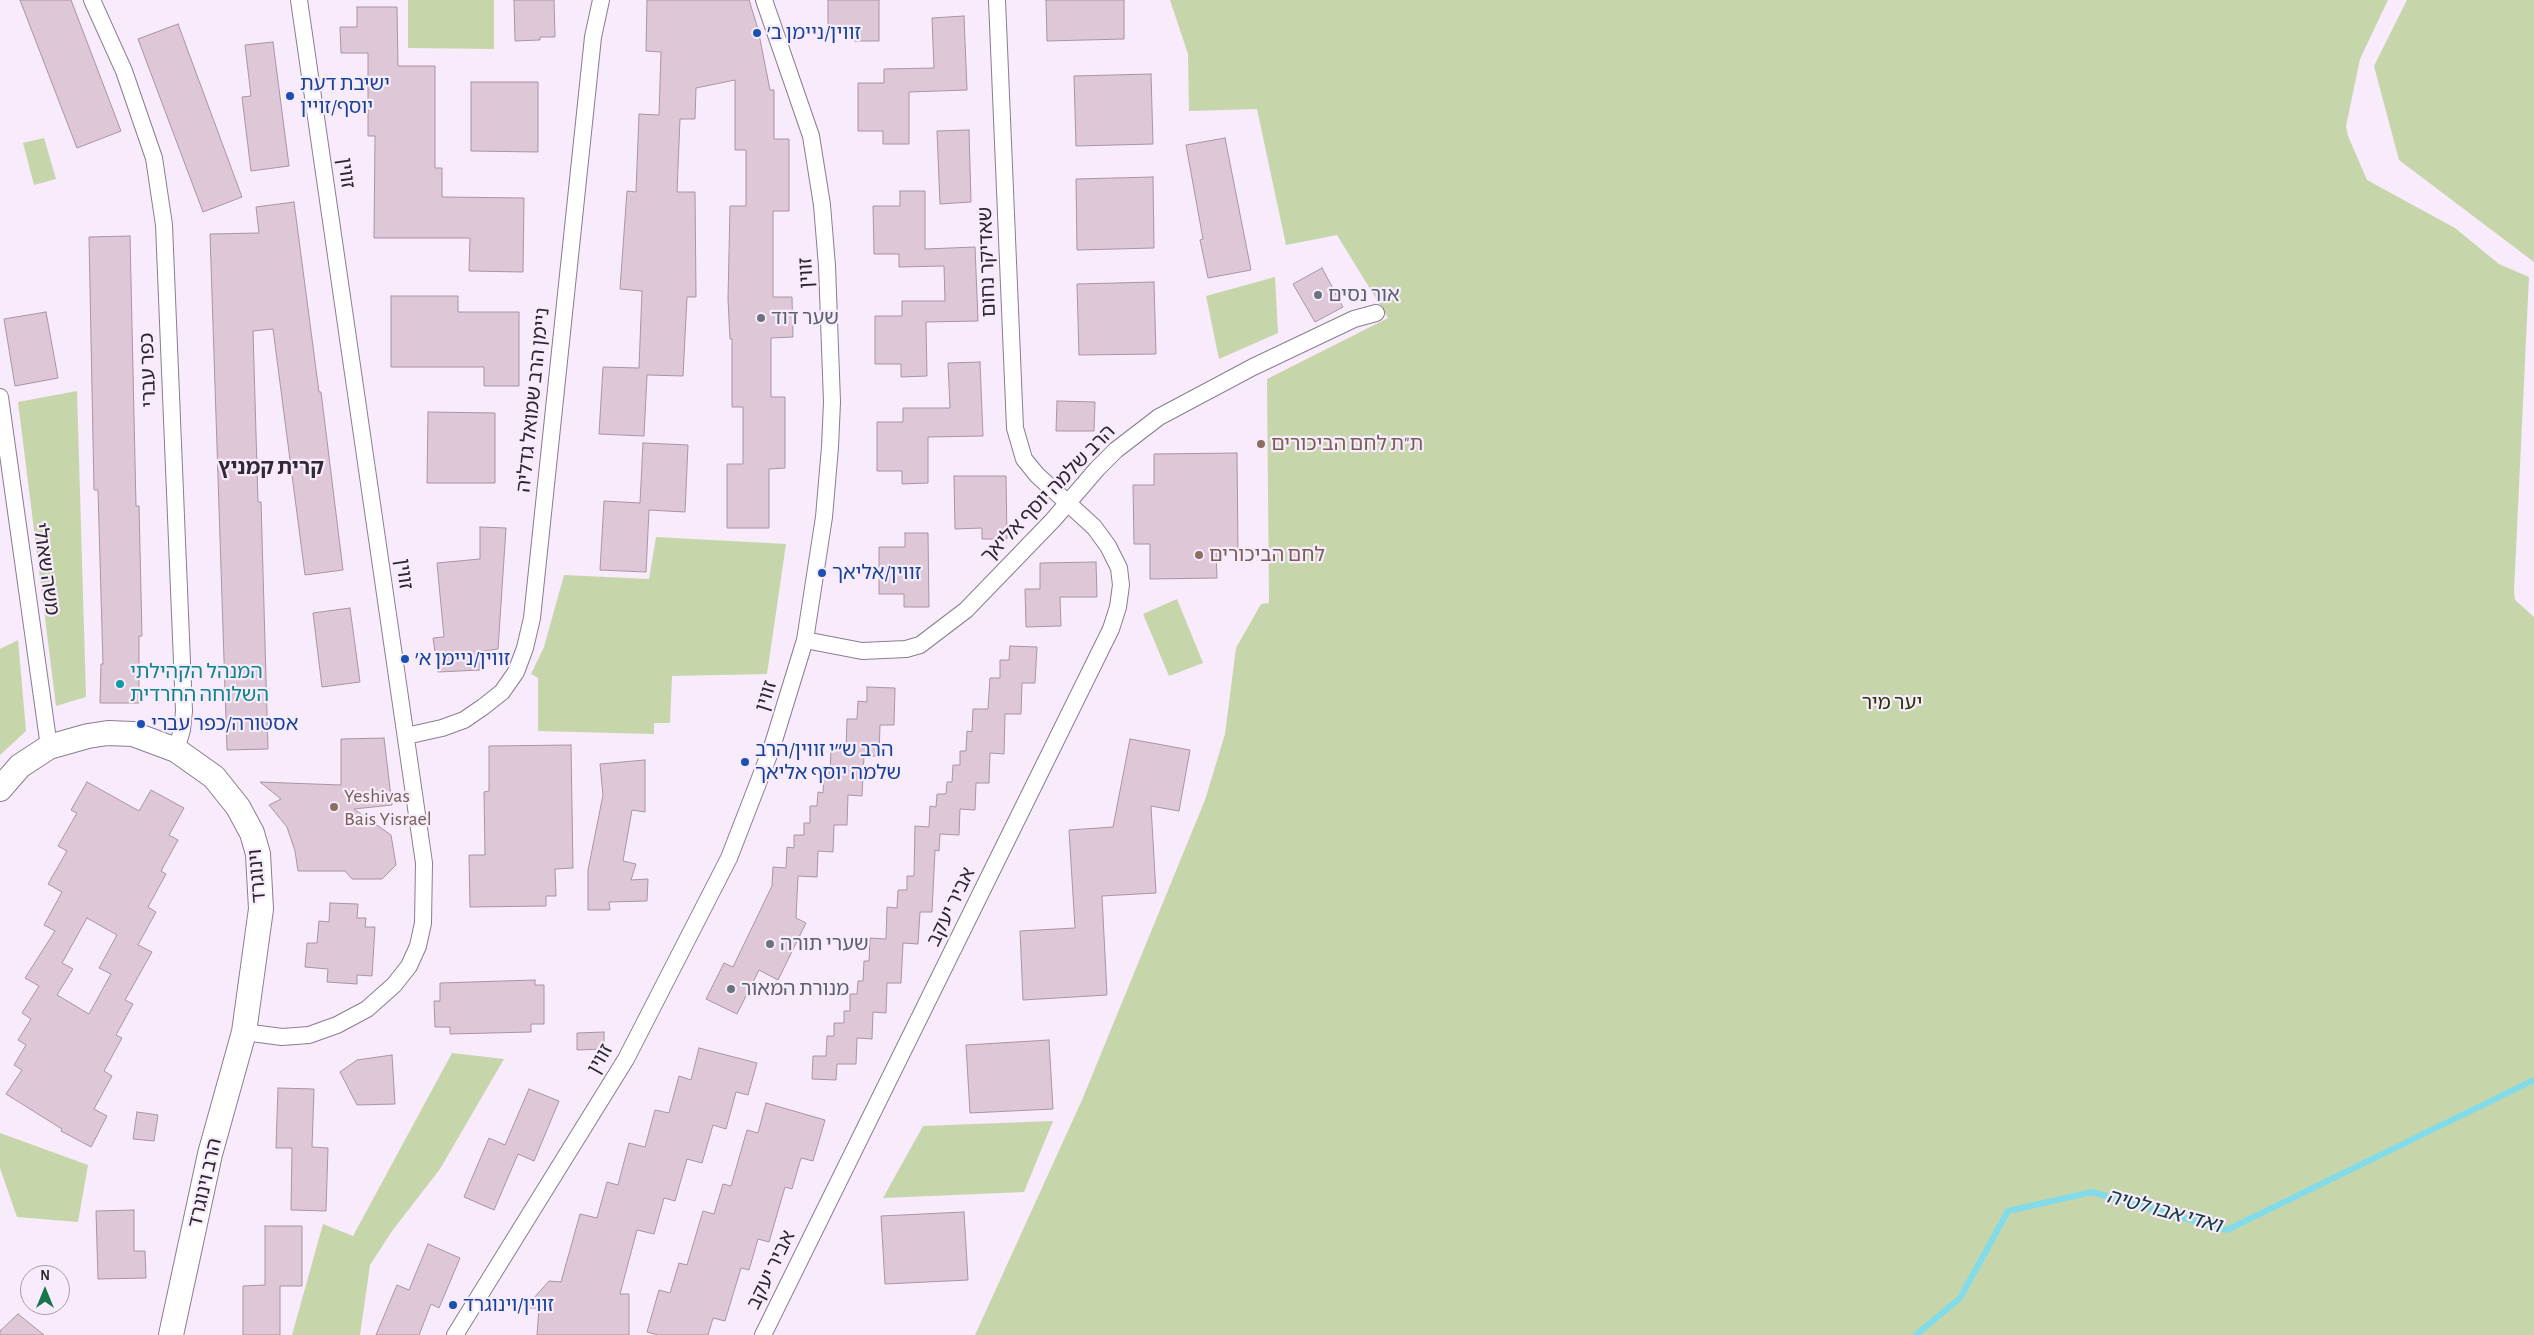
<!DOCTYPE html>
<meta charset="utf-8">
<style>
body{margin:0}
#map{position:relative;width:2534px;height:1335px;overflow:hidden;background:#f7ebfc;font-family:"Alegreya Sans",sans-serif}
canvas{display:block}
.north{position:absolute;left:20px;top:1265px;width:50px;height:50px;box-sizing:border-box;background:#f7ebfc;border:1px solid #a69daa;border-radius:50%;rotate:0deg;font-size:14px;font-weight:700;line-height:20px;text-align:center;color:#2c272f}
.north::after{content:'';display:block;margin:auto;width:18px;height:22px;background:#17764c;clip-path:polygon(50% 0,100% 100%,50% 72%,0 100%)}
</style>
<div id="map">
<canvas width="2534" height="1335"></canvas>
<div class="north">N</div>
</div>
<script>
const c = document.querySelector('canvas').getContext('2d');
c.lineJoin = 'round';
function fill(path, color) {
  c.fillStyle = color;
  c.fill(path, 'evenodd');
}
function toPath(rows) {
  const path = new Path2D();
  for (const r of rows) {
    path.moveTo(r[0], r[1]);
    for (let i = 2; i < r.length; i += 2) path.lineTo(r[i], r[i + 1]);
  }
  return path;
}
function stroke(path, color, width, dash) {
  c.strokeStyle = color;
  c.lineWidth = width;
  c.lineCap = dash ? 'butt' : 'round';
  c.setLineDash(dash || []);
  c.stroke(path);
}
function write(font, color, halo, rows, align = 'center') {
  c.font = font + ' "Alegreya Sans","Noto Sans Hebrew",sans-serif';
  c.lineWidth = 4.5;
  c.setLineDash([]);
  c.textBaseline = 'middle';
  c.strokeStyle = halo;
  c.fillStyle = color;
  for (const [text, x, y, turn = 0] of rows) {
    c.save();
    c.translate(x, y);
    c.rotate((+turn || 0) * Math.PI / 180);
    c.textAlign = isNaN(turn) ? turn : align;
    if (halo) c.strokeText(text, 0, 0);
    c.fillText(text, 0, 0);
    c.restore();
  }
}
fill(toPath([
 [408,0,494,0,494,49,408,48],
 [1170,0,2388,0,2360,59,2346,126,2348,136,2367,180,2455,228,2499,264,2529,277,2514,591,2515,600,2534,617,2534,1335,975,1335,1082,1100,1205,800,1225,734,1236,648,1261,604,1269,603,1267,379,1388,318,1337,235,1286,245,1257,109,1189,111,1188,54],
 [2407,0,2534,0,2534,262,2399,160,2374,66],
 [44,138,56,179,34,185,23,143],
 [1275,277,1278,333,1219,359,1206,296],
 [77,391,86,697,56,706,18,402],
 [656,537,786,544,767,674,672,676,670,723,654,723,654,734,538,731,538,678,531,674,544,647,564,575,649,579],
 [1177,599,1203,663,1169,676,1143,614],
 [18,640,26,731,0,755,0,649],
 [452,1053,504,1059,440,1169,392,1231,370,1265,360,1335,292,1335,323,1224,353,1236],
 [1053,1121,1024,1192,883,1198,923,1126],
 [0,1133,88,1165,78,1222,17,1217,0,1168]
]), '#c6d6aa');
stroke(toPath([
 [1916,1335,1960,1298,2008,1211,2092,1192,2227,1230,2534,1080]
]), '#81dbe9', 6);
const building = toPath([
 [20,0,71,0,121,131,77,148,20,0],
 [514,0,554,0,555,37,540,37,540,40,515,41,514,0],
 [647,0,749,0,758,29,770,90,774,90,774,139,789,139,789,211,773,211,773,297,792,297,793,337,771,338,771,397,785,397,785,468,769,469,769,528,727,528,727,464,743,464,743,407,732,407,732,339,730,339,728,299,730,206,746,206,746,150,735,150,735,80,696,88,695,119,680,119,677,192,695,192,696,297,687,297,683,376,647,375,644,436,599,434,603,367,639,368,642,291,620,289,627,191,636,192,639,114,659,115,661,52,646,51,647,0],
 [828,0,879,0,879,41,854,41,854,29,828,29,828,0],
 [1046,0,1124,0,1124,39,1047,41,1046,0],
 [357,7,397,7,398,66,435,66,435,168,442,168,442,197,524,198,523,272,469,271,470,238,374,238,375,136,368,136,368,53,341,53,340,27,357,27,357,7],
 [964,16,967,90,909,92,909,144,883,144,883,131,858,131,858,83,884,83,884,69,934,68,932,18,964,16],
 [178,24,242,197,203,212,138,39,178,24],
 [273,42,289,166,251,171,242,97,251,96,245,45,273,42],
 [1151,74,1153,144,1076,146,1074,76,1151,74],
 [471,82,538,82,538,152,471,151,471,82],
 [969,130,971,202,940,204,937,131,969,130],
 [1225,138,1251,270,1208,278,1200,240,1203,239,1186,145,1225,138],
 [1153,177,1154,248,1077,250,1076,179,1153,177],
 [900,191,925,191,925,249,975,247,978,321,926,322,927,376,901,377,901,364,875,364,875,316,902,316,902,301,945,301,944,266,899,267,899,254,874,254,873,206,900,206,900,191],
 [294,202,319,392,321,392,343,570,305,575,273,329,253,331,258,502,261,502,268,749,227,750,210,234,259,233,256,207,294,202],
 [130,236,136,506,139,506,142,636,139,636,139,703,100,703,101,664,103,664,98,490,94,490,89,237,130,236],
 [1322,268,1343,307,1315,322,1293,284,1322,268],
 [1154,282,1156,354,1079,355,1077,284,1154,282],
 [391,296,458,296,458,312,519,312,519,386,484,386,484,367,391,367,391,296],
 [46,312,58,378,15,386,4,319,46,312],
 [980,362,983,436,928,437,928,483,902,484,902,471,877,471,877,422,903,422,903,408,950,408,948,363,980,362],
 [1057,401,1095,402,1094,431,1056,431,1057,401],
 [428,412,495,413,495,483,427,483,428,412],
 [643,443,688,445,685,512,649,510,646,572,600,570,604,501,640,503,643,443],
 [1237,453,1238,549,1216,549,1217,578,1150,579,1150,544,1134,544,1133,485,1154,485,1154,454,1237,453],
 [954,476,1006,476,1007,539,982,539,982,528,955,529,954,476],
 [480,527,506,528,498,649,478,652,480,670,438,672,433,638,444,637,437,563,480,559,480,527],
 [905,533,928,533,929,607,904,607,904,594,879,594,879,547,905,547,905,533],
 [1096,562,1097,597,1060,597,1061,626,1026,627,1025,589,1040,589,1040,563,1096,562],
 [350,608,360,682,322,687,313,613,350,608],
 [1010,646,1037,647,1035,683,1022,683,1021,714,1005,714,1004,754,990,753,989,783,976,783,975,810,960,809,959,835,940,834,939,851,935,850,932,912,920,912,918,944,903,943,901,983,887,983,886,1013,873,1012,872,1039,857,1038,856,1064,837,1064,836,1080,812,1079,813,1056,826,1056,827,1036,834,1036,834,1023,844,1023,844,1011,850,1011,850,994,857,994,858,981,863,981,864,961,869,961,870,938,886,939,887,907,897,908,898,890,907,890,907,876,914,876,915,826,929,827,930,806,936,807,937,794,946,794,947,782,952,782,953,765,960,765,960,751,966,751,967,731,972,732,973,709,988,709,990,678,1000,678,1000,660,1009,660,1010,646],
 [867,687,895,688,894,725,880,725,879,756,864,756,862,796,848,795,847,825,834,825,833,852,818,851,817,877,798,876,796,918,806,923,778,980,759,970,737,1014,706,999,724,963,733,967,772,886,773,867,786,868,787,847,794,848,794,835,804,835,804,823,810,823,810,806,817,806,818,792,823,793,824,773,830,773,831,750,846,751,847,719,857,719,858,701,867,702,867,687],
 [384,738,392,805,354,809,391,835,396,865,382,879,352,879,345,871,298,871,295,851,287,827,269,805,281,799,260,782,341,785,341,739,384,738],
 [1130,739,1190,750,1179,811,1151,806,1156,893,1102,896,1107,995,1023,1000,1020,931,1075,928,1069,830,1113,827,1130,739],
 [571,745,573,868,555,869,556,896,546,896,546,906,470,907,469,855,485,855,484,792,489,791,489,746,571,745],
 [645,760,645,812,632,810,623,861,636,864,631,880,648,879,647,901,609,902,610,910,588,910,588,870,603,795,600,764,645,760],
 [87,782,139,811,151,790,184,808,169,835,178,840,161,871,166,874,148,907,156,912,138,945,152,952,125,1000,133,1004,116,1035,122,1038,104,1071,112,1076,94,1109,107,1116,91,1147,61,1131,62,1129,6,1094,22,1070,14,1065,26,1045,18,1040,31,1019,22,1013,39,986,25,978,55,931,44,925,62,892,48,884,67,851,58,846,77,813,71,810,87,782],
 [87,918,117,935,99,968,111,974,89,1014,57,995,73,969,62,963,87,918],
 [330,903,358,904,357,918,366,918,365,927,375,927,372,976,357,975,357,984,327,982,328,969,305,967,307,943,317,943,319,921,329,922,330,903],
 [535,980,535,985,544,985,544,1024,531,1024,531,1032,450,1034,450,1027,435,1027,434,1001,440,1001,440,983,535,980],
 [604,1032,604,1049,577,1050,577,1033,604,1032],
 [1049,1040,1053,1109,970,1113,966,1045,1049,1040],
 [699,1048,757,1063,748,1095,736,1092,726,1129,713,1125,702,1163,687,1159,675,1201,664,1198,654,1234,637,1230,620,1294,629,1294,629,1335,537,1335,539,1308,525,1308,549,1281,561,1282,580,1214,597,1218,607,1182,618,1185,629,1143,645,1147,655,1110,669,1113,679,1076,691,1080,699,1048],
 [392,1055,395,1104,357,1105,340,1072,357,1060,392,1055],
 [278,1088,314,1089,312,1147,328,1148,326,1211,291,1210,292,1148,276,1148,278,1088],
 [529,1089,559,1101,534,1161,518,1154,494,1210,464,1197,489,1138,505,1145,529,1089],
 [766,1103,825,1120,813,1161,801,1158,792,1189,785,1187,769,1242,758,1239,749,1270,741,1268,725,1321,713,1318,708,1335,658,1335,647,1332,659,1290,670,1293,679,1263,687,1265,703,1211,714,1214,723,1184,731,1186,747,1130,758,1133,766,1103],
 [137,1112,158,1115,154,1141,133,1139,137,1112],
 [134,1210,134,1251,145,1251,146,1278,98,1279,96,1211,134,1210],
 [964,1212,968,1280,885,1284,881,1216,964,1212],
 [265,1226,302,1226,302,1286,280,1286,280,1335,243,1335,243,1286,265,1285,265,1226],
 [428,1244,460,1258,439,1308,431,1304,419,1335,376,1335,397,1285,409,1290,428,1244],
 [18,1314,44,1335,0,1335,0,1331,18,1314]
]);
fill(building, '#dec7d6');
stroke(building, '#aa94a2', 1);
const street = toPath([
 [92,0,124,71,154,158,164,225,184,711,182,730,176,750],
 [0,397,49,747],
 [805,640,862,651,906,649,920,645,966,610,1053,520,1097,469,1116,450,1159,417,1253,367,1354,319,1376,313],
 [406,736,442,728,464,720,483,707,502,692,516,672,525,648,532,618,593,37,601,0],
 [244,1032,282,1037,309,1035,337,1025,367,1009,394,985,409,966,418,946,423,923,424,863,299,0],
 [455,1335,626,1059,729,858,772,747,805,640,824,517,830,447,832,402,827,266,822,205,811,136,764,0],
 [763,1335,1111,629,1118,607,1121,585,1119,568,1108,546,1094,527,1037,475,1024,459,1015,428,997,0]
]);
const secondary = toPath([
 [0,789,20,766,49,747,88,736,108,733,133,734,176,750,214,777,238,807,252,833,258,854,261,909,244,1032,210,1154,171,1335]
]);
stroke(street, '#8a7d90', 18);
stroke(secondary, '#8a7d90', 26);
stroke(street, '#fff', 16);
stroke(secondary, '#fff', 24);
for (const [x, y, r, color] of [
 [757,33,5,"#1a4fb4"],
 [290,96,5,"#1a4fb4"],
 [1318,295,5,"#6b7280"],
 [761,318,5,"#6b7280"],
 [1261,444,5,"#8d6e63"],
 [1199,555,5,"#8d6e63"],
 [822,573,5,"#1a4fb4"],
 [405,659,5,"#1a4fb4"],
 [120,684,5,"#0f9aa8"],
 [141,724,5,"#1a4fb4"],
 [745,762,5,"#1a4fb4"],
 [334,807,5,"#8d6e63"],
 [770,944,5,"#6b7280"],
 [731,989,5,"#6b7280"],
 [453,1305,5,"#1a4fb4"]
]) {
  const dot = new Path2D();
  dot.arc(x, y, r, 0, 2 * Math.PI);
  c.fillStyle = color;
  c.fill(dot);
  stroke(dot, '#f7ebfc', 2);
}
write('20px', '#164399', '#f7ebfc', [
 ["זווין/ניימן ב׳",767,33],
 ["ישיבת דעת",300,84],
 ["יוסף/זויין",300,107],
 ["זווין/אליאך",832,573],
 ["זווין/ניימן א׳",415,659],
 ["אסטורה/כפר עברי",151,724],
 ["הרב ש״י זווין/הרב",755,750],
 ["שלמה יוסף אליאך",755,773],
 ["זווין/וינוגרד",463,1305]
], 'left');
write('20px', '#2c272f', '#f7ebfc', [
 ["זווין",346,173,82],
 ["שאדיקר נחום",987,262,-92],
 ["זווין",806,273,-93],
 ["כפר עברי",148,370,-92],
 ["ניימן הרב שמואל גדליה",533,400,-84],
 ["הרב שלמה יוסף אליאך",1048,494,-46],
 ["משה שאולי",46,569,82],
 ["זווין",404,574,82],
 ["זווין",766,696,-72],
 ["וינוגרד",257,876,-95],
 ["אביר יעקב",951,907,-64],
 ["זווין",600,1059,-60],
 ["הרב וינוגרד",205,1183,-77],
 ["אביר יעקב",771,1270,-64]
]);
write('20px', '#5b616d', '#f7ebfc', [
 ["אור נסים",1328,295],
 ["שער דוד",771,318],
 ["שערי תורה",780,944],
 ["מנורת המאור",741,989]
], 'left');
write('20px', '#785e54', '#f7ebfc', [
 ["ת\"ת לחם הביכורים",1271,444],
 ["לחם הביכורים",1209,555],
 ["Yeshivas",344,796],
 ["Bais Yisrael",344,819]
], 'left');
write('20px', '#0d838f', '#f7ebfc', [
 ["המנהל הקהילתי",130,672],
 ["השלוחה החרדית",130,695]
], 'left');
write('20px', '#273404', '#f7ebfc', [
 ["יער מיר",1892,703]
]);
write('bold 21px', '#332838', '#f7ebfc', [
 ["קרית קמניץ",271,468]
]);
write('italic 21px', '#113c42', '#f7ebfc', [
 ["ואדי אבו לטיה",2164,1211,15]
]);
</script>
